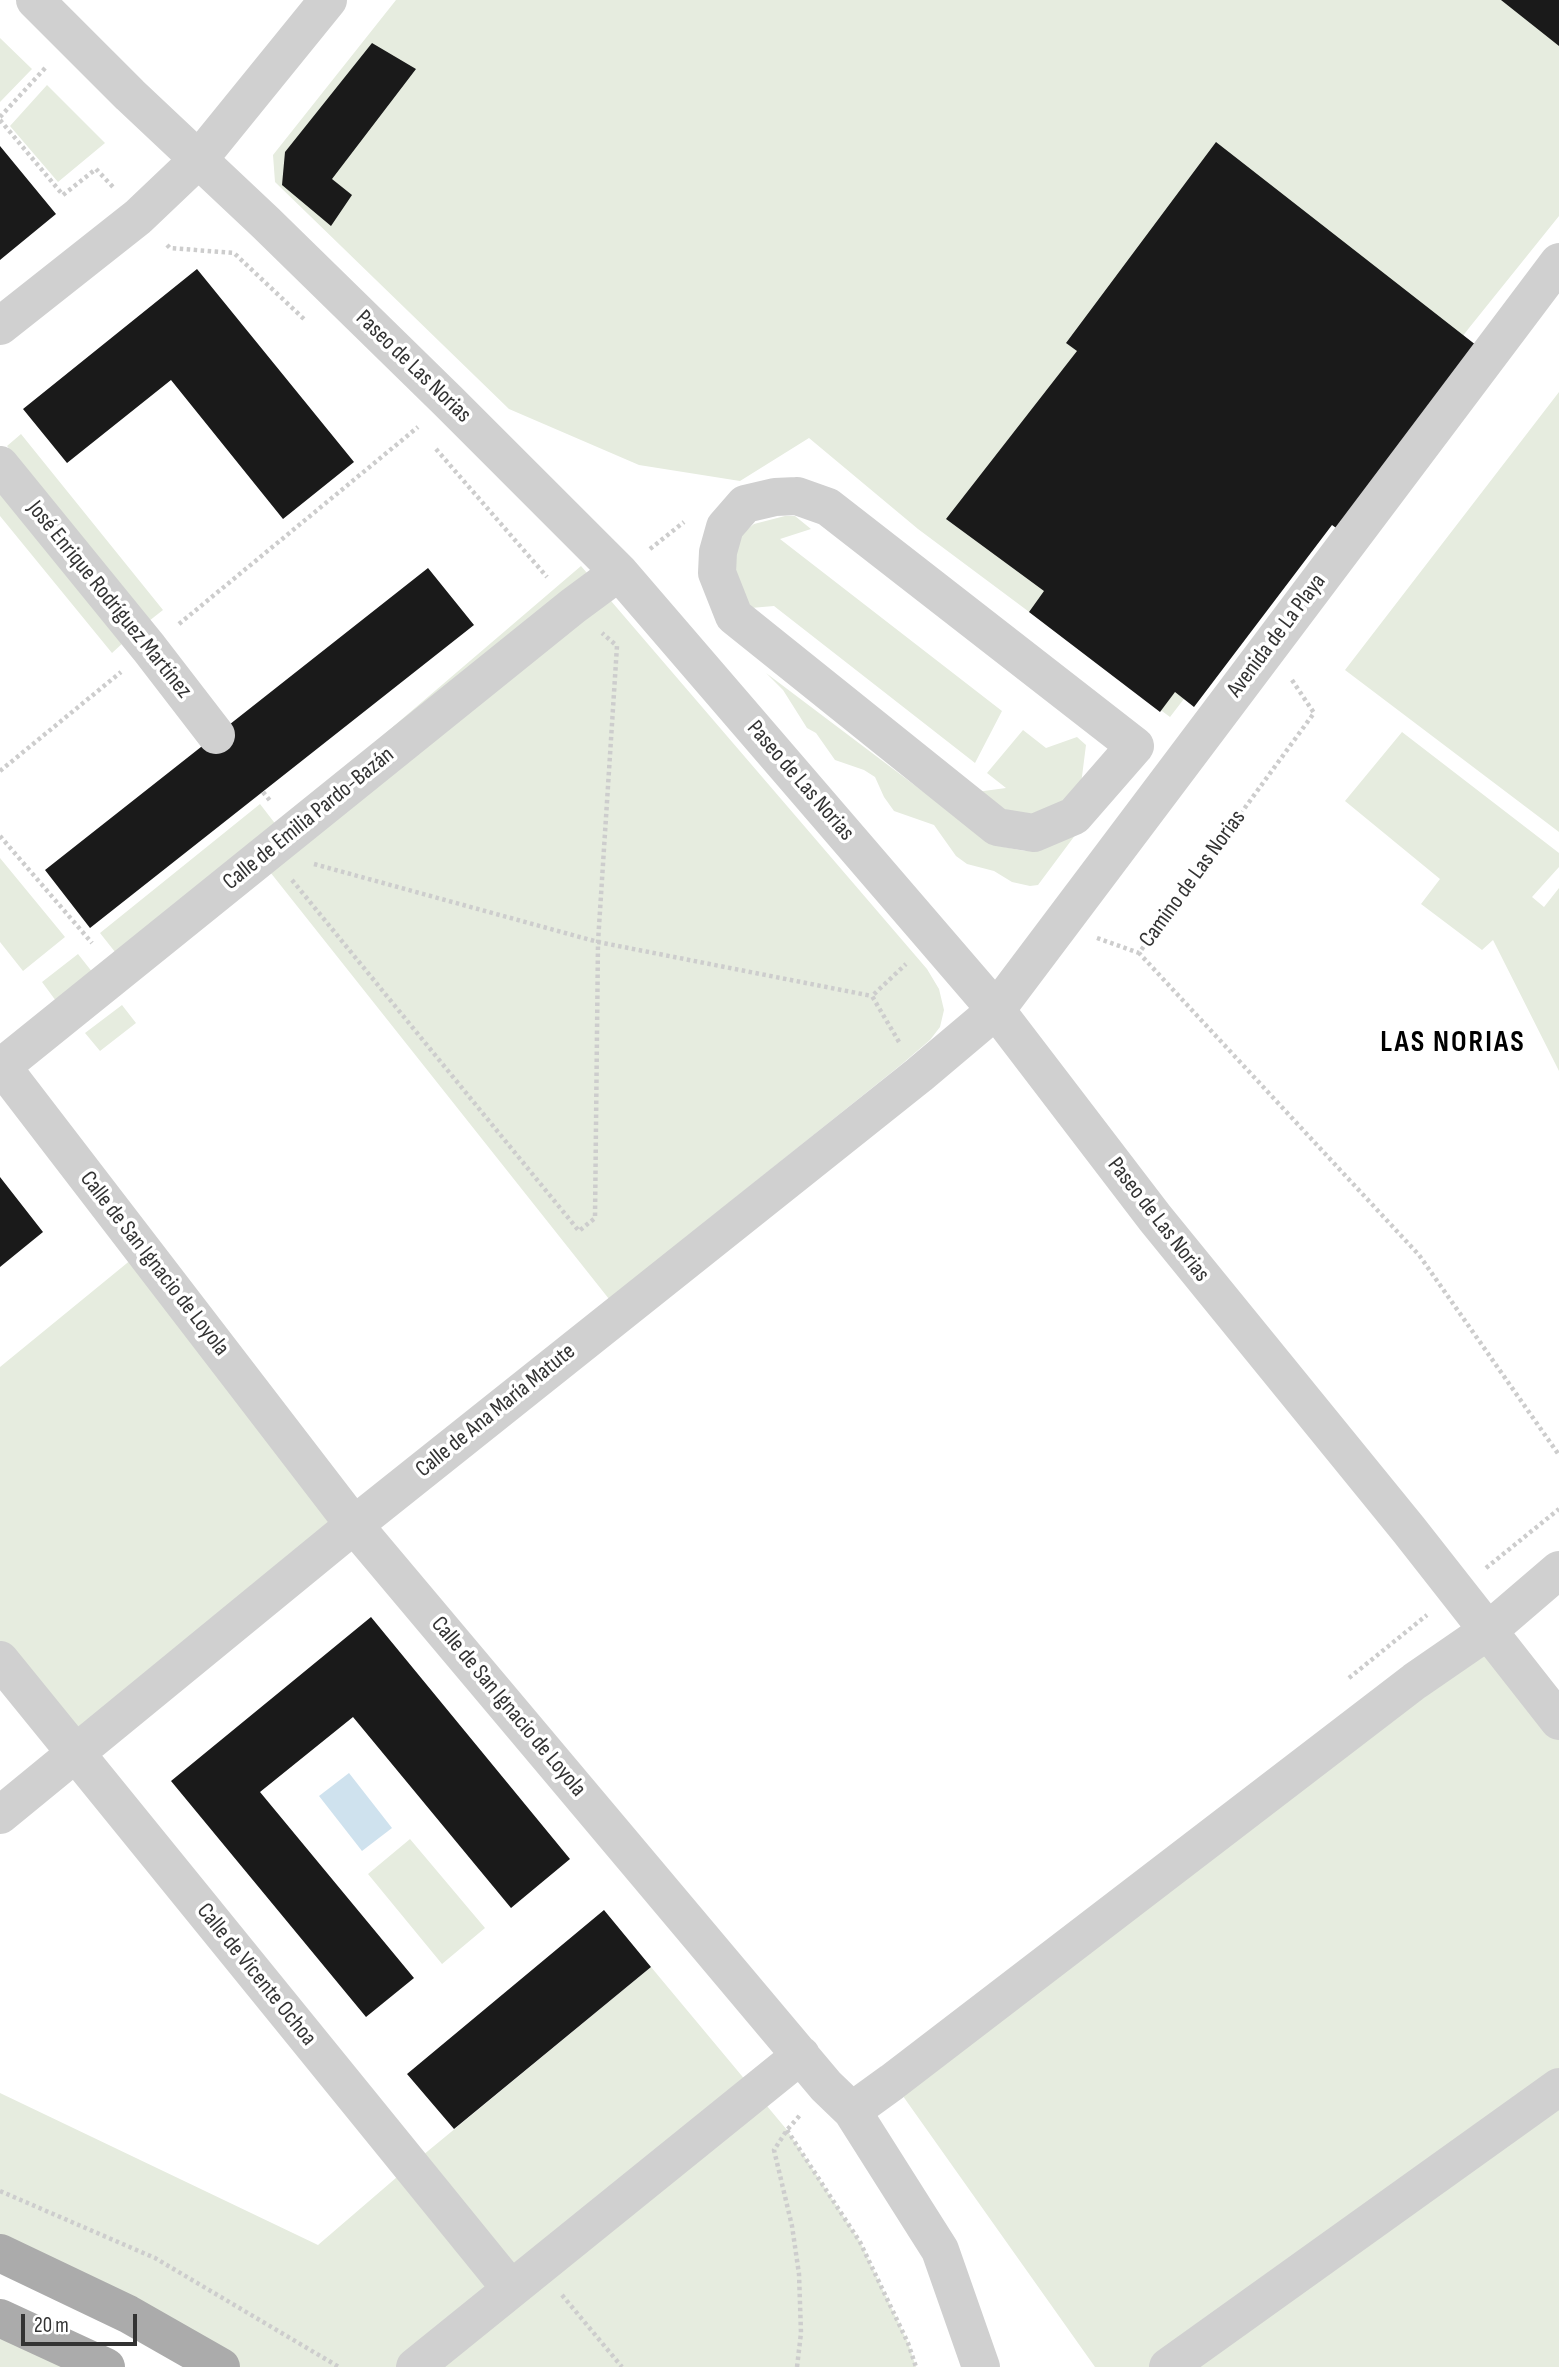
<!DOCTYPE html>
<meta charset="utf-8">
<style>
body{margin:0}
#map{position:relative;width:1559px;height:2367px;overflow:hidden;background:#fff;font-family:"Sofia Sans Condensed",sans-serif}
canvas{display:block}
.scale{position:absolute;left:21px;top:2314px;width:116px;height:32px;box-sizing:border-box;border:4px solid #333;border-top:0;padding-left:9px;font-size:21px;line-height:24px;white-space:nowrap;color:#333;-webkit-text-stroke:5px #fff;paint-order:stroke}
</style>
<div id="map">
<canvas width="1559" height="2367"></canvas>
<div class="scale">20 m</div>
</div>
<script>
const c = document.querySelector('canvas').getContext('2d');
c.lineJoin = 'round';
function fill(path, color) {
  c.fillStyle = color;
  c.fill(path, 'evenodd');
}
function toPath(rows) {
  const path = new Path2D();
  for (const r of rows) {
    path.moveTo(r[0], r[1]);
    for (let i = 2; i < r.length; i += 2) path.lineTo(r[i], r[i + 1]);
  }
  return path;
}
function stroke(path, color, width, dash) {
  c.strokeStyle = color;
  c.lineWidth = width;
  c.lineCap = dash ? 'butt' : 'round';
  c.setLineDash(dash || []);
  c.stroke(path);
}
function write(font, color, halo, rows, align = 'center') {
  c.font = font + ' "Sofia Sans Condensed",sans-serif';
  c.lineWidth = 7;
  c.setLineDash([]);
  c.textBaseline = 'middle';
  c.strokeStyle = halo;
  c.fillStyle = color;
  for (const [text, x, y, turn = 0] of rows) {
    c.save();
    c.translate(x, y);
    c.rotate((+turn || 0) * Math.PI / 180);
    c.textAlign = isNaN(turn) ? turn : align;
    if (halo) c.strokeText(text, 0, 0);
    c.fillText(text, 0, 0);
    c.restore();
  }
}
fill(toPath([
 [396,0,1559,0,1559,216,1469,328,1170,717,918,529,809,438,740,481,639,465,509,409,275,182,273,155],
 [0,38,32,69,0,102],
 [47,85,105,143,58,182,10,126],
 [1559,392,1559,832,1345,670],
 [21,434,163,610,149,621,7,446],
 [0,489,124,642,112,653,0,516],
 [785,516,795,516,811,529,780,539,1002,711,975,763,774,606,739,609,728,559,738,537,754,524],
 [581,566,927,969,939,989,944,1010,940,1027,930,1040,902,1064,609,1299,251,848,119,957,100,933,260,804,277,826],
 [766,673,994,845,1025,851,1076,834,1038,885,1030,886,1012,882,994,871,967,864,956,856,934,825,894,811,884,797,875,777,864,770,835,760,816,733,807,728,783,690],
 [1023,730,1046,748,1077,737,1086,745,1080,792,1059,817,1011,821,969,793,1006,788,987,773],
 [1402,732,1559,853,1559,867,1532,897,1544,907,1559,888,1559,1071,1493,940,1482,950,1421,904,1440,879,1345,801],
 [0,858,65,937,23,971,0,942],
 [78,954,93,973,56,1001,42,982],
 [122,1005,136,1023,100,1051,85,1033],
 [143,1250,354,1525,76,1753,0,1660,0,1367],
 [1489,1630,1559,1724,1559,2367,1095,2367,893,2082],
 [410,1839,485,1928,442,1964,368,1874],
 [651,1967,787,2130,860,2242,908,2343,916,2367,221,2367,0,2253,0,2093,318,2245,411,2165],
 [0,2318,106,2367,0,2367]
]), '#e6ecdf');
fill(toPath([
 [349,1773,392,1828,362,1851,319,1796]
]), '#cfe2ee');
fill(toPath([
 [1501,0,1559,0,1559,46],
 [372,43,416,69,332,179,352,195,331,226,282,185,285,152],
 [1216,142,1481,349,1339,530,1332,525,1194,707,1175,692,1160,712,1029,612,1044,591,946,519,1077,351,1066,343],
 [0,146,56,214,0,260],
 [197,269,354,462,283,519,171,380,67,463,23,409],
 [428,568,474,625,90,928,45,870],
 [0,1177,43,1232,0,1267],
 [371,1617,570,1859,511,1908,353,1717,260,1792,414,1978,366,2017,171,1781],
 [604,1910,651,1967,454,2129,407,2074]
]), '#1a1a1a');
stroke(toPath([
 [0,117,47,66],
 [0,120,63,195,96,169,113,187],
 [167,245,170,248,234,253,305,320],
 [436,449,547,577],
 [650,549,684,522],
 [179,624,418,427],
 [1292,680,1314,713,1139,953,1419,1255,1559,1455],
 [0,771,121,672],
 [263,792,271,802],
 [0,836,92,943],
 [314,864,598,942,872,996],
 [292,880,579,1231,595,1218,598,942,617,646,602,633],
 [1097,938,1139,953],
 [899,1042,872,996,906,964],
 [1486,1568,1559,1509],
 [1349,1678,1427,1615],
 [787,2130,860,2242,908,2343,916,2367],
 [0,2191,155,2258,339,2367],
 [562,2295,622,2367],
 [797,2367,801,2333,799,2274,792,2226,774,2150,787,2130,801,2114]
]), '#cdcdcd', 4.5, [3.5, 3.5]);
stroke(toPath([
 [35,0,130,95,266,223,448,401,619,572,996,1010,1155,1218,1409,1530,1559,1721],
 [0,326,138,217,199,159,328,0],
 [0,465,149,648,216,735],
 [797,496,828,507,1135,746,1074,816,1034,833,997,827,734,616,717,573,718,552,725,527,745,504,775,497,797,496],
 [0,1064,354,1525,826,2086,852,2111,940,2250,981,2367],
 [0,1068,573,606,619,572],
 [0,1660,511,2289],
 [0,1815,354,1525,919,1075,996,1010,1559,262],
 [852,2111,892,2082,1415,1681,1489,1630,1559,1570],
 [415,2367,801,2055],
 [1168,2367,1559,2087]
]), '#d0d0d0', 38);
stroke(toPath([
 [0,2253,128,2314,221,2367],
 [0,2318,106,2367]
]), '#ababab', 38);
write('23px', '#333', '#fff', [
 ["Paseo de Las Norias",413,367,44],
 ["José Enrique Rodríguez Martínez",109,600,51],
 ["Avenida de La Playa",1277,636,-53],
 ["Paseo de Las Norias",800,781,49],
 ["Calle de Emilia Pardo-Bazán",309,819,-39],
 ["Camino de Las Norias",1193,879,-54],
 ["Paseo de Las Norias",1158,1220,52],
 ["Calle de San Ignacio de Loyola",154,1264,52],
 ["Calle de Ana María Matute",496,1411,-39],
 ["Calle de San Ignacio de Loyola",508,1707,50],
 ["Calle de Vicente Ochoa",256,1975,51]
]);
c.letterSpacing = '2px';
write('bold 30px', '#000', '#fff', [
 ["LAS NORIAS",1453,1043]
]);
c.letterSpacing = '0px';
</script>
